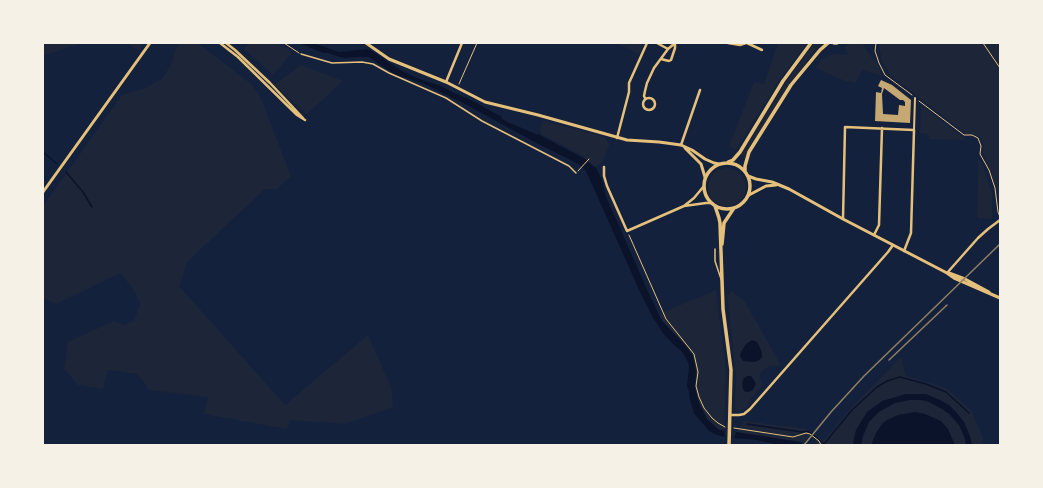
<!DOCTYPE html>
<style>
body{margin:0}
#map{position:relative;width:1043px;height:488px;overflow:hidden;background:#14213d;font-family:"Roboto Condensed",sans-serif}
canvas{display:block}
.frame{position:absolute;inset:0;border:44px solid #f6f1e7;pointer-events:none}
</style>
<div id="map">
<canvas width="1043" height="488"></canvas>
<div class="frame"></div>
</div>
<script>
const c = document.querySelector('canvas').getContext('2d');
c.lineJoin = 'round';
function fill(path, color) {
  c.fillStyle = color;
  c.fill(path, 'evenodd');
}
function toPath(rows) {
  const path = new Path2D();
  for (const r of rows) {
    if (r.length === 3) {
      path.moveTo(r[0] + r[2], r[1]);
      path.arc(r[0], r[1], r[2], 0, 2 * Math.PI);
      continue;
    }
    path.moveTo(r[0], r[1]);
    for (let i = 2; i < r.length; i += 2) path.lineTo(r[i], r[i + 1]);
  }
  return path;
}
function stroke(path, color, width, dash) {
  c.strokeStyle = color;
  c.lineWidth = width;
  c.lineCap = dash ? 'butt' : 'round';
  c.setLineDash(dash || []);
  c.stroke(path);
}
fill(toPath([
 [43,43,83,43,43,56],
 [126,43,144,43,139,51],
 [179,43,198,43,251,84,260,96,291,176,277,189,265,189,188,261,179,286,285,405,368,335,391,387,393,407,346,424,290,420,287,429,204,414,208,397,149,390,138,374,108,370,103,389,78,385,64,369,68,342,114,321,123,325,134,321,140,304,135,292,121,273,56,304,43,298,43,206,122,95,143,89,162,79,173,61,174,52],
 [249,43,278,43,293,52,273,75,244,49],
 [616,43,643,43,639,54],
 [778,43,807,43,780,79,736,150,729,146,754,82,764,84],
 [814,43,822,43,817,48,789,85,745,157,741,155,784,85],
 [850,43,862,43,871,57,876,61,882,76,862,70,856,83,845,81,816,68,822,59,828,55,835,54,848,55,844,47],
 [880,43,1000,43,1000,209,997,189,983,154,983,144,980,137,974,134,966,134,891,76,882,61,879,47],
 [301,65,343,81,307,114,274,85],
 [921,105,967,140,929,139,929,135,928,134,920,133],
 [543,121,598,135,604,137,608,142,609,146,602,162,594,168,583,156,541,134,540,129],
 [978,159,982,163,992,194,992,219,977,218],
 [727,187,19],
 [716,290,726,372,724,431,718,429,707,419,699,403,695,388,696,371,693,356,685,345,662,321,659,314],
 [732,291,745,302,781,365,777,366,769,367,764,369,761,372,760,376,762,386,750,400,748,406,746,408,741,411,735,411,736,375,727,295],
 [901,357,906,376,946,388,971,410,982,435,984,445,813,445,819,437,823,441,851,408],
 [745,421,775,425,808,429,812,432,803,444,801,442,736,432]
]), '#1d2539');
fill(toPath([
 [299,43,313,43,339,52,368,49,372,51,402,71,422,80,439,85,454,93,471,100,502,117,501,118,507,122,515,125,538,135,538,134,570,151,585,159,596,168,602,179,606,197,620,228,649,294,662,321,685,345,693,356,696,371,695,388,699,403,707,419,718,429,724,431,725,437,714,434,709,431,694,413,690,400,689,392,687,386,689,367,688,362,682,352,671,342,663,333,652,316,641,294,586,171,580,165,569,159,542,146,474,109,471,107,445,94,422,83,394,74,369,57,358,57,345,58,340,57,328,53,323,53],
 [752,340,757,342,760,348,762,353,762,357,758,361,754,362,743,361,740,356,741,352,746,344],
 [747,376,751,376,754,380,756,384,752,391,748,392,745,392,743,389,742,383,744,378],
 [906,394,926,394,940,400,949,405,957,413,964,422,970,436,972,445,966,445,965,439,959,425,949,414,942,409,929,402,921,400,910,400,895,403,879,412,869,422,863,436,861,445,853,445,854,439,856,430,867,412,882,401],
 [915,412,925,414,941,421,948,429,955,445,871,445,876,433,882,424,887,420,898,415],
 [736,432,801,442,803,444,803,445,779,445,757,440,734,438]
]), '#0b132b');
stroke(toPath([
 [43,152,57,164],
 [66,172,83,192,92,207],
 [747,424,802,432,808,431,824,444,852,410,877,387,887,381,900,377,926,384,946,392,969,413]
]), '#0b132b', 1.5);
fill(toPath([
 [881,80,892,85,911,100,910,123,875,121,876,92,881,93,882,88,878,86],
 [884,88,900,100,903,100,905,102,905,106,899,105,898,115,883,114,882,94]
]), '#c6a872');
stroke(toPath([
 [284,43,299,53],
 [876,43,875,51,879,63,885,75,912,95],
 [983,43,1000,68],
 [459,84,477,43],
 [919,101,964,135,972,135,978,138,981,146,980,154,989,170,995,188,998,212,1000,217],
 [578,171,589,159],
 [629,235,666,319,694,354,698,372,696,386,699,397,704,408,712,418,718,423,725,427],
 [734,428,793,437,806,433,810,434,819,441,821,445]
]), '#e5c07b', 1);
stroke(toPath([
 [301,54,332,63,362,62,373,64,389,73,446,98,482,121,569,166,576,173],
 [715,249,715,261,721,279]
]), '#e5c07b', 1.5);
stroke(toPath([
 [914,130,915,98]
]), '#e5c07b', 2);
stroke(toPath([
 [220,43,238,57,297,115,305,120],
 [226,43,235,50,270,83,303,118],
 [657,43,668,49,675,43],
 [728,43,740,45,746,43],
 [747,43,762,50],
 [661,59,669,61,671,60,675,48,675,44],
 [446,82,462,43],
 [649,104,6],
 [645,98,644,96,645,91,647,83,654,68,668,49],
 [617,138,629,92,629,83,647,43],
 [681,145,700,90],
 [604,167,604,176,607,186,627,231,684,206,706,203,712,203],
 [684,206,694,198,704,186],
 [843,219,845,127,914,130,911,233,904,251],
 [874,235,879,225,882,128],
 [947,273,978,238,988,229,1000,220],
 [730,415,739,415,744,414,750,409,888,252,893,245]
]), '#e5c07b', 2.5);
stroke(toPath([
 [366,43,389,59,446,82,485,102,538,115,627,140,659,142,681,145,692,150,705,159,714,163,719,164],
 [685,148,701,164,705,177],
 [748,176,756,179,772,182,789,189,843,219,947,273,954,278,1000,298],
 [43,192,150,43],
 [749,195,766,186,776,185],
 [949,273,965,279,989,292]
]), '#e5c07b', 3);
stroke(toPath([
 [834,43,837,43],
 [728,162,733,160,740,152,783,81,811,43],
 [727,186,23],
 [745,171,745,166,749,152,791,85,820,50,828,43],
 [715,206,719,218,720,223,723,309,731,370,729,445],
 [722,244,724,223,734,208]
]), '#e5c07b', 3.5);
stroke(toPath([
 [889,360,947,305],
 [804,445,831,412,864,376,1000,244]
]), '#918062', 1.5);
</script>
